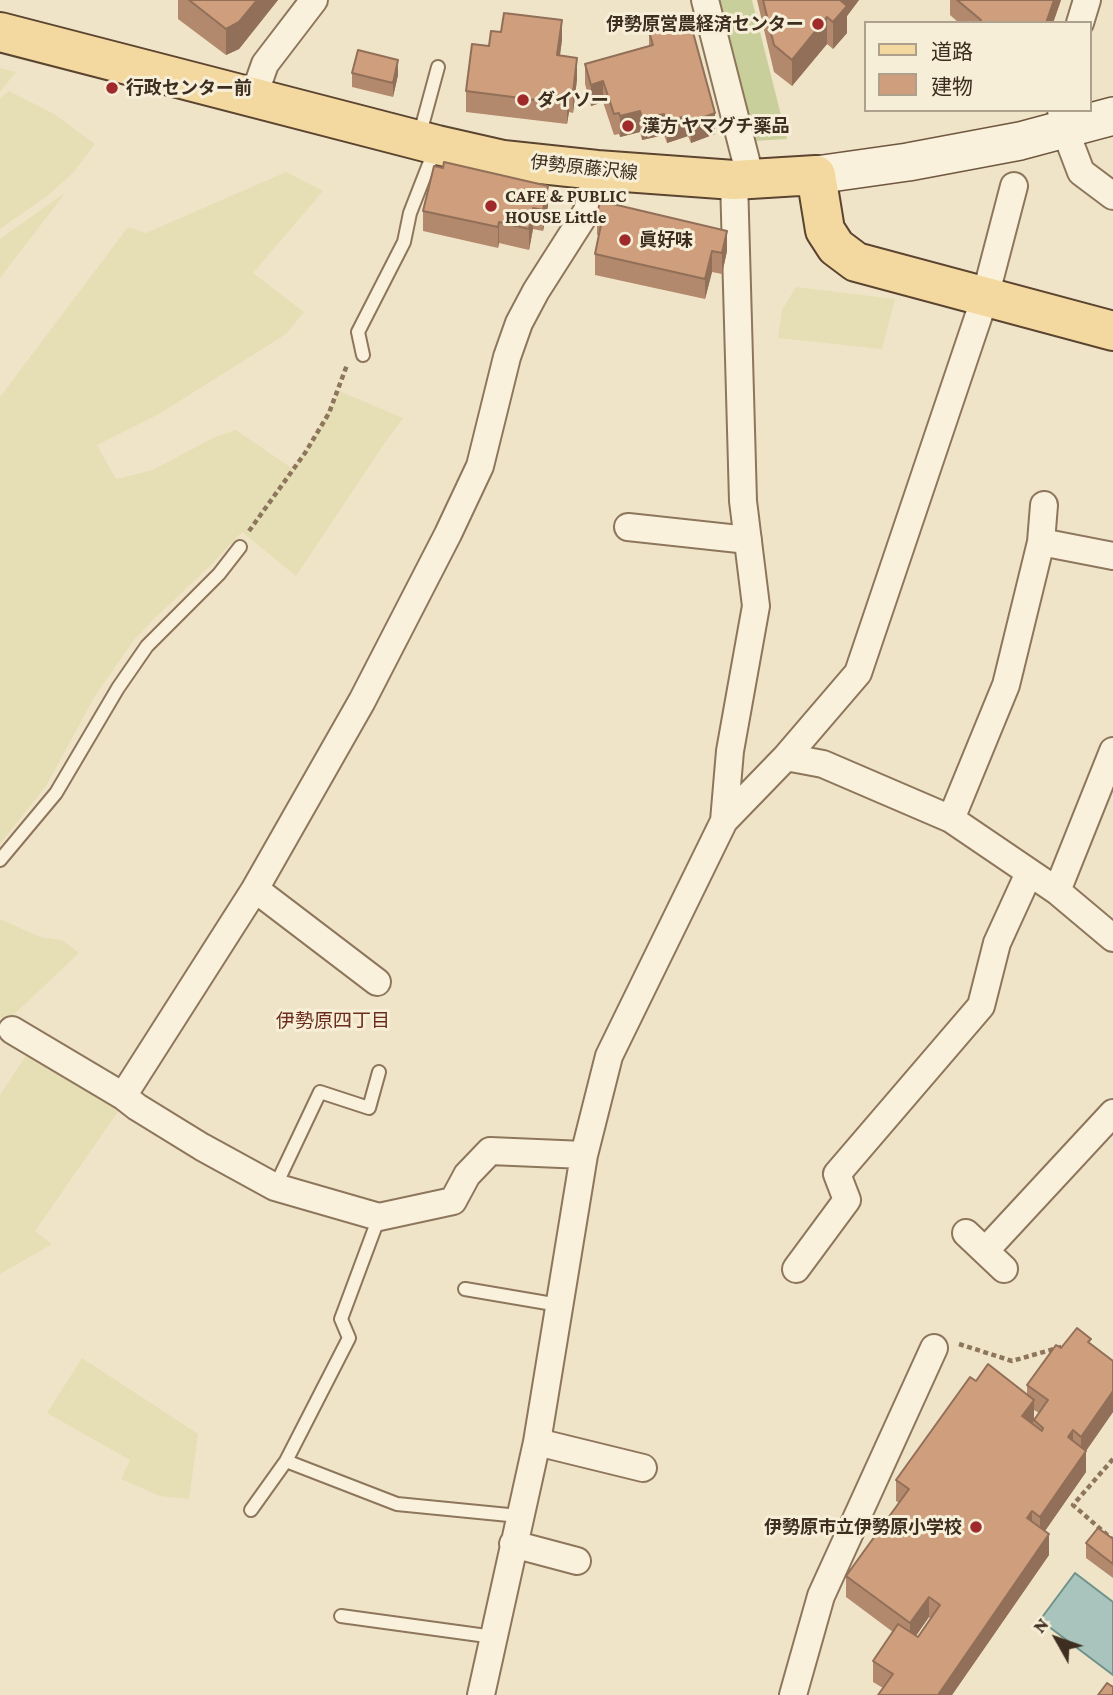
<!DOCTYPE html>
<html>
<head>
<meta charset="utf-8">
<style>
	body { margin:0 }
	#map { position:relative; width:1113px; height:1695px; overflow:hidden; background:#f0e4c8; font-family:"Crimson Pro","Noto Sans JP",serif }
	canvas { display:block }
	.legend { position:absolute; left:864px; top:21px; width:228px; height:91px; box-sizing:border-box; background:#f7eed8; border:2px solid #ada18e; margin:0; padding:9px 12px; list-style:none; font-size:21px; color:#3d2e20 }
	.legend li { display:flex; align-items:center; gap:14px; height:35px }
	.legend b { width:35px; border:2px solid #ada18e }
	.north { position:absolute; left:1022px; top:1604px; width:70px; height:70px; -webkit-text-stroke:5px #f7eed8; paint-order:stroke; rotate:310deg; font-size:19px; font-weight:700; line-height:28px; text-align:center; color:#3d2e20 }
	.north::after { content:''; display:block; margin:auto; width:24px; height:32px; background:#3d2e20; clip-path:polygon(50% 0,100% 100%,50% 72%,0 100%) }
</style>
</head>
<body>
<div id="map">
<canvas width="1113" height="1695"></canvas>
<ul class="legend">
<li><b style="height:9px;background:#f3d9a0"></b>道路</li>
<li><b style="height:19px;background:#cf9f7d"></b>建物</li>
</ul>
<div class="north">N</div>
</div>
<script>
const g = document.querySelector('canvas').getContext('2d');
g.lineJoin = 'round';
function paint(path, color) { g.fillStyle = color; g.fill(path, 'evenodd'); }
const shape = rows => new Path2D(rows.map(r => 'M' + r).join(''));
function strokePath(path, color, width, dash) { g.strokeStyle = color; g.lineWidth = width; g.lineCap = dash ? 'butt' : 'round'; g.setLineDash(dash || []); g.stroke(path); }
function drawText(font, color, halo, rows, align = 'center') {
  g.font = font + ' "Crimson Pro","Noto Sans JP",serif'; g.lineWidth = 6; g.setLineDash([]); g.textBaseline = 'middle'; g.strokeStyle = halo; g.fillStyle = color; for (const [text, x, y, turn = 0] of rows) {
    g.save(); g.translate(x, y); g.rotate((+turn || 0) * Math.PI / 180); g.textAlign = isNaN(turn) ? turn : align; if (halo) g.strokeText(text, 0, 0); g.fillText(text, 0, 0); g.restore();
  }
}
paint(shape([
	[0,68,16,72,0,92],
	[9,91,54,114,95,144,73,173,47,196,0,229,0,98],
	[286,172,323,191,253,273,304,312,286,334,159,414,97,445,116,479,153,470,215,437,236,430,293,469,316,434,339,391,403,418,384,444,296,576,242,532,211,565,155,618,134,640,95,696,46,786,0,844,0,397,128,227,146,233],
	[66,192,0,278,0,239],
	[796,287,895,299,882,349,778,338,782,310],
	[0,919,40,937,62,940,79,953,8,1020,0,1017],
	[31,1048,122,1106,35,1231,52,1244,0,1274,0,1095],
	[82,1358,198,1434,189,1499,160,1496,121,1479,130,1460,47,1413]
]), '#e6deb5');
paint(shape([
	[716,0,752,0,787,139,754,141]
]), '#c9cf9b');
const water = shape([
	[1075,1573,1113,1602,1113,1675,1040,1620,1075,1573]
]);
paint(water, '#a9c4bc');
strokePath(water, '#6f938a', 2);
const lane = shape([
	[419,137,438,67],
	[363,355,358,332,404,242,410,213,435,149],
	[0,860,56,793,118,688,147,646,219,574,240,547],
	[275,1187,320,1092,369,1108,379,1072],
	[465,1289,559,1305],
	[286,1461,397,1504,519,1516],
	[251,1510,286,1461,349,1338,341,1319,379,1217],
	[341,1616,494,1637]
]);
const street = shape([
	[705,0,751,180],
	[1080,23,1087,0],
	[253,98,265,64,314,0],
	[1061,110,1065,130,1081,172,1113,196],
	[628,527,748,540],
	[1041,542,1113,556],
	[786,757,823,764,951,819,1057,891,1113,938],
	[951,819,1006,685,1041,542,1044,505],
	[724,821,730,751,756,606,743,501,734,180],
	[255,889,377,982],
	[1057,891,1113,751],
	[12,1030,123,1096,137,1107,202,1147,275,1187,379,1217,453,1201,467,1175,490,1151,584,1155],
	[123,1096,255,889,362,701,448,534,480,466,507,357,519,323,536,291,587,211,597,170],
	[966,1233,1004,1269],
	[985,1251,1113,1113],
	[796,1269,847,1200,837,1174,981,1006,997,943,1029,873],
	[537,1442,643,1468],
	[513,1544,577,1561],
	[481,1695,537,1442,584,1155,609,1056,724,821,786,757,858,673,985,297,1014,186],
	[793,1695,821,1596,934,1348]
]);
const secondary = shape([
	[816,175,908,162,1020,141,1113,116]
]);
const primary = shape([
	[0,32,437,145,503,160,597,170,734,180,816,175,825,230,836,247,856,262,1113,331]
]);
strokePath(lane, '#8d765c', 16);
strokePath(street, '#8d765c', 30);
strokePath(secondary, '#6f573f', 40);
strokePath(primary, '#5b4430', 42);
strokePath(shape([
	[249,531,305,453,329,413,347,365],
	[959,1344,1012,1361,1068,1345],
	[1113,1459,1073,1505,1113,1540]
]), '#8d765c', 4.5, [5, 3.5]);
strokePath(lane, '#faf1dc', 12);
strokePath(street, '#faf1dc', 26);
strokePath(secondary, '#faf1dc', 37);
strokePath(primary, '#f3d9a0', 38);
paint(shape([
	[178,0,278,0,239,49,226,55,178,19],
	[757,0,859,0,847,16,847,33,833,49,827,44,792,86,774,72],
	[950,0,1061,0,1053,23,959,23,950,15],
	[649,32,715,134,691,143,688,136,667,143,664,135,642,140,640,132,620,137,619,134,614,135,603,102,591,106,585,84,585,64,649,46],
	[562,40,560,55,577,79,573,113,569,112,567,124,466,112,466,91,489,46],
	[352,73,398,75,393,97,352,87],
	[600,201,727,251,722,274,712,272,705,299,595,275,595,254,599,235,597,235,597,215],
	[548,206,543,231,533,229,529,250,499,243,498,248,423,231,423,211],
	[1091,1344,1113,1361,1113,1412,1086,1451,1086,1472,1045,1531,1049,1555,952,1695,878,1695,883,1688,873,1682,873,1661,893,1632,846,1597,846,1576,899,1503,896,1501,896,1480,976,1381,1027,1395,1027,1385,1061,1348],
	[1034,1410,1039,1413,1034,1419],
	[929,1617,930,1618,918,1637,916,1636],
	[1113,1539,1113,1578,1086,1558,1086,1543]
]), '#b2896c');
paint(shape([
	[257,0,278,0,239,49,226,55,226,29],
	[839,0,859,0,847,16,847,33,833,49,833,22],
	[1054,0,1061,0,1053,23,1046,23],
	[827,17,827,44,792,86,792,60],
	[562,20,562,40,557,76,557,55],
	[577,58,577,79,573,113,573,92],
	[398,60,398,75,393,97,393,83],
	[603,81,603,102,591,106,591,85],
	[569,92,569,112,567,124,567,104],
	[640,111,640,132,620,137,620,116],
	[715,113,715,134,691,143,691,122],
	[664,114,664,135,642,140,642,119],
	[688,115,688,136,667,143,667,122],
	[548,186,548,206,543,231,543,210],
	[533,208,533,229,529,250,529,229],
	[499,222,499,243,498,248,498,227],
	[727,231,727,251,722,274,722,253],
	[712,251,712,272,705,299,705,279],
	[1113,1391,1113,1412,1081,1458,1081,1437],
	[1034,1400,1034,1421,1022,1437,1022,1416],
	[1073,1430,1073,1450,1068,1437],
	[1086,1451,1086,1472,1040,1538,1040,1517],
	[1032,1511,1032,1532,1027,1518],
	[1049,1534,1049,1555,952,1695,938,1695],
	[929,1597,929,1617,910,1644,910,1623]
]), '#916f58');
const building = shape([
	[189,0,257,0,239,22,226,29,189,0],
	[763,0,840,0,847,6,833,22,827,17,792,60,774,45,763,0],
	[957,0,1054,0,1046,23,979,23,981,20,957,0],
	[504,13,562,20,557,55,577,58,573,92,569,92,567,104,466,91,472,44,489,46,491,31,501,32,504,13],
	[679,23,681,28,691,25,715,113,691,122,688,115,667,122,664,114,642,119,640,111,620,116,619,113,614,114,603,81,591,85,585,64,653,45,649,32,679,23],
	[358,50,398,60,393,83,352,73,358,50],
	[444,162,548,186,543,210,533,208,529,229,499,222,498,227,423,211,434,166,443,168,444,162],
	[600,201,727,231,722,253,712,251,705,279,595,254,603,215,597,215,600,201],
	[1077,1328,1091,1339,1088,1342,1113,1361,1113,1391,1081,1437,1073,1430,1068,1437,1086,1451,1040,1517,1032,1511,1027,1518,1049,1534,938,1695,878,1695,893,1674,873,1661,898,1624,918,1637,940,1605,929,1597,910,1623,846,1576,909,1489,896,1480,970,1377,976,1381,988,1364,1034,1400,1022,1416,1042,1431,1043,1428,1034,1420,1048,1400,1027,1385,1056,1345,1061,1348,1077,1328],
	[1098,1528,1113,1539,1113,1564,1086,1543,1098,1528],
	[1107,1683,1113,1687,1113,1695,1098,1695,1107,1683]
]);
paint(building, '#cf9f7d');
strokePath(building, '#916f58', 2);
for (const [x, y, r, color] of [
	[818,24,7,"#9e2a2b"],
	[112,88,7,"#9e2a2b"],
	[523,100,7,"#9e2a2b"],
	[628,126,7,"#9e2a2b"],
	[491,206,7,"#9e2a2b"],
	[625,240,7,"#9e2a2b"],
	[976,1527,7,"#9e2a2b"]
]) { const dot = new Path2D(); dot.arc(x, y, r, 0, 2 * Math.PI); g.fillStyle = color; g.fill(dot); strokePath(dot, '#f7eed8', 2.5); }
drawText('bold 18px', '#3d2e20', '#f7eed8', [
	["伊勢原営農経済センター",804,24,"right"],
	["行政センター前",126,88],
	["ダイソー",537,100],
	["漢方 ヤマグチ薬品",642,126],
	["CAFE & PUBLIC",505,196],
	["HOUSE Little",505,217],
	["眞好味",639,240],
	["伊勢原市立伊勢原小学校",962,1527,"right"]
], 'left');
drawText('18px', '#3d2e20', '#f7eed8', [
	["伊勢原藤沢線",584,168,6]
]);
drawText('19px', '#6b2e1e', '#f7eed8', [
	["伊勢原四丁目",333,1021]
]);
</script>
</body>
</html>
